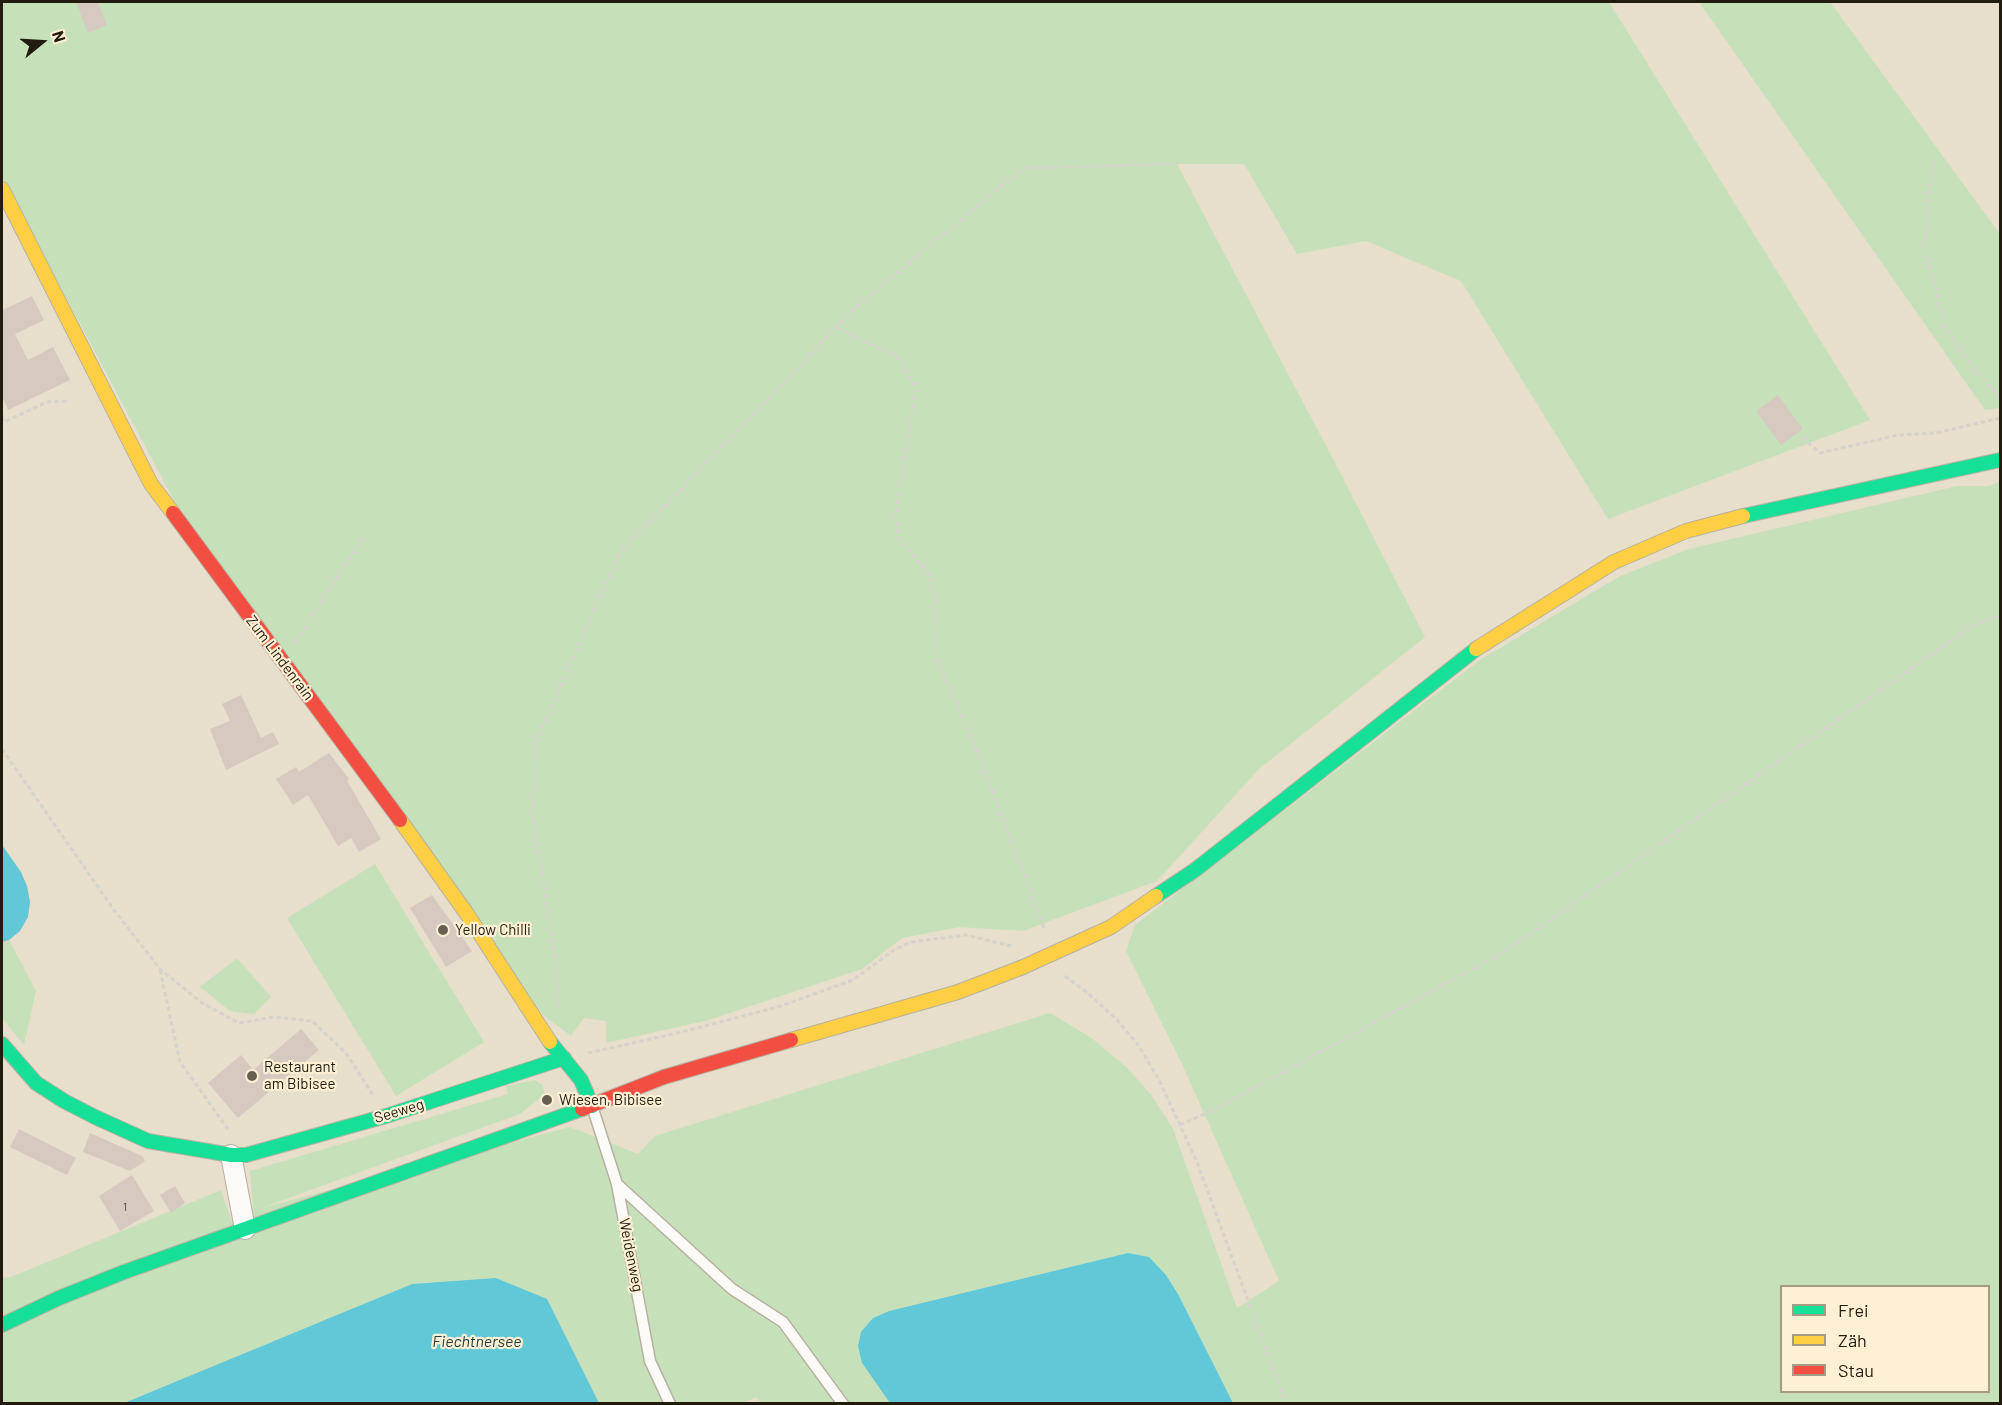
<!DOCTYPE html>
<html>
<head>
<meta charset="utf-8">
<style>
	body { margin:0 }
	#map { position:relative; width:2002px; height:1405px; overflow:hidden; background:#e7decb; font-family:Barlow,sans-serif }
	canvas { display:block }
	.frame { position:absolute; inset:0; border:3px solid #221c0f; pointer-events:none }
	.legend { position:absolute; left:1780px; top:1285px; width:210px; height:108px; box-sizing:border-box; background:#fdf0d4; border:2px solid #a59b85; margin:0; padding:8px 10px; list-style:none; font-size:18px; color:#221c0f }
	.legend li { display:flex; align-items:center; gap:12px; height:30px }
	.legend b { width:30px; border:2px solid #a59b85 }
	.north { position:absolute; left:12px; top:12px; width:60px; height:60px; -webkit-text-stroke:4px #fdf0d4; paint-order:stroke; rotate:72deg; font-size:16px; font-weight:700; line-height:24px; text-align:center; color:#221c0f }
	.north::after { content:''; display:block; margin:auto; width:21px; height:27px; background:#221c0f; clip-path:polygon(50% 0,100% 100%,50% 72%,0 100%) }
</style>
</head>
<body>
<div id="map">
<canvas width="2002" height="1405"></canvas>
<div class="frame"></div>
<ul class="legend">
<li><b style="height:8px;background:#16e098"></b>Frei</li>
<li><b style="height:8px;background:#ffcf43"></b>Zäh</li>
<li><b style="height:8px;background:#f24e42"></b>Stau</li>
</ul>
<div class="north">N</div>
</div>
<script>
const g = document.querySelector('canvas').getContext('2d');
g.lineJoin = 'round';
function paint(path, color) { g.fillStyle = color; g.fill(path, 'evenodd'); }
const shape = rows => new Path2D(rows.map(r => 'M' + r).join(''));
function strokePath(path, color, width, dash) { g.strokeStyle = color; g.lineWidth = width; g.lineCap = dash ? 'butt' : 'round'; g.setLineDash(dash || []); g.stroke(path); }
function drawText(font, color, halo, rows, align = 'center') {
  g.font = font + ' Barlow,sans-serif'; g.lineWidth = 4.5; g.setLineDash([]); g.textBaseline = 'middle'; g.strokeStyle = halo; g.fillStyle = color; for (const [text, x, y, turn = 0] of rows) {
    g.save(); g.translate(x, y); g.rotate((+turn || 0) * Math.PI / 180); g.textAlign = isNaN(turn) ? turn : align; if (halo) g.strokeText(text, 0, 0); g.fillText(text, 0, 0); g.restore();
  }
}
paint(shape([
	[2,2,1609,2,1870,420,1608,519,1461,281,1366,241,1297,254,1244,164,1177,164,1333,459,1425,637,1259,769,1157,881,1023,931,959,927,902,938,862,969,709,1020,606,1043,606,1021,584,1018,571,1036,543,1015,186,523,2,177],
	[1699,2,1830,2,2000,234,2000,408,1985,410],
	[2000,482,2000,1403,1233,1403,1178,1294,1166,1275,1128,1253,889,1311,873,1318,862,1363,890,1403,761,1403,756,1397,742,1404,599,1403,547,1299,412,1284,124,1403,2,1404,2,1278,11,1277,221,1190,231,1220,253,1206,250,1171,508,1094,506,1086,535,1080,542,1085,545,1094,520,1114,261,1208,570,1127,638,1154,655,1136,1050,1013,1093,1039,1127,1068,1152,1096,1173,1129,1237,1308,1279,1281,1182,1064,1126,951,1135,925,1480,660,1620,576,1689,549,1957,486,1988,486],
	[1782,1286,1988,1286,1988,1392,1782,1392],
	[375,864,484,1042,396,1096,287,918],
	[9,940,36,991,24,1045,2,1018,2,942],
	[237,958,271,997,254,1014,230,1011,200,987]
]), '#c6e1ba');
paint(shape([
	[2,845,21,872,27,886,30,902,28,917,20,931,9,940,2,942],
	[1128,1253,1149,1257,1166,1275,1178,1294,1233,1403,890,1403,862,1363,858,1346,861,1332,873,1318,889,1311],
	[496,1278,547,1299,599,1403,124,1403,412,1284]
]), '#61c8d7');
paint(shape([
	[76,2,98,2,107,25,88,33],
	[32,296,44,320,15,334,28,360,53,347,70,380,8,410,2,396,2,306,3,310],
	[1778,395,1803,429,1781,445,1756,411],
	[241,695,261,738,273,732,279,744,226,770,210,729,230,721,222,704],
	[329,753,349,779,347,781,381,839,359,852,351,838,338,846,308,795,293,805,276,779,296,767,299,772],
	[432,895,472,951,446,967,410,908],
	[301,1029,319,1050,238,1118,208,1083,241,1055,253,1070],
	[19,1129,76,1158,67,1175,10,1147],
	[90,1133,142,1156,145,1161,130,1171,83,1152],
	[132,1175,154,1211,120,1231,99,1196],
	[175,1186,185,1203,171,1213,160,1195]
]), '#d6c9c0');
const lane = shape([
	[593,1109,617,1184,650,1361,670,1404],
	[617,1184,732,1289,783,1322,843,1404]
]);
const street = shape([
	[231,1155,245,1229]
]);
const fast = shape([
	[1743,516,2000,460],
	[1156,896,1195,870,1476,649],
	[550,1042,581,1080,592,1106],
	[2,1044,36,1083,64,1101,95,1117,148,1141,231,1155,246,1155,386,1116,564,1058],
	[2,1325,59,1298,124,1272,582,1109]
]);
const slow = shape([
	[2,189,151,484,173,513],
	[1476,649,1614,562,1686,531,1743,516],
	[400,820,467,914,550,1042],
	[791,1040,958,992,1023,967,1111,927,1156,896]
]);
const jam = shape([
	[173,513,400,820],
	[582,1109,664,1077,791,1040]
]);
strokePath(lane, '#b8b1a2', 13);
strokePath(street, '#b8b1a2', 22);
strokePath(fast, '#b8b1a2', 16);
strokePath(slow, '#b8b1a2', 16);
strokePath(jam, '#b8b1a2', 16);
strokePath(shape([
	[1933,161,1924,241,1944,325,1969,363,2000,398],
	[836,328,897,356,916,388,895,517,900,541,930,575,936,598,934,652,979,756,1045,931],
	[2,417,4,422,47,402,69,401],
	[1802,438,1820,453,1898,435,1936,433,2000,418],
	[295,642,366,534],
	[2,749,114,910,160,969,202,1003,239,1023,274,1017,312,1021,346,1053,373,1095],
	[160,970,180,1062,230,1132],
	[1065,976,1089,994,1117,1020,1139,1046,1159,1080,1197,1162,1286,1404],
	[558,1010,554,945,532,818,536,741,619,554,857,306,1023,168,1176,164],
	[588,1053,682,1032,781,1006,853,980,894,950,911,942,966,935,1011,946],
	[1180,1125,1215,1109,1504,952,1971,627,2000,615]
]), '#d6d3cd', 3, [4.5, 3]);
strokePath(lane, '#fbfaf7', 10);
strokePath(street, '#fbfaf7', 20);
strokePath(fast, '#16e098', 14);
strokePath(slow, '#ffcf43', 14);
strokePath(jam, '#f24e42', 14);
for (const [x, y, r, color] of [
	[443,930,6,"#676051"],
	[252,1076,6,"#676051"],
	[547,1100,6,"#676051"]
]) { const dot = new Path2D(); dot.arc(x, y, r, 0, 2 * Math.PI); g.fillStyle = color; g.fill(dot); strokePath(dot, '#fdf0d4', 2); }
drawText('12px', '#51493d', null, [
	["1",125,1207]
]);
drawText('15px', '#221c0f', '#fdf0d4', [
	["Zum Lindenrain",280,658,53],
	["Seeweg",399,1111,-17],
	["Weidenweg",631,1255,79]
]);
drawText('15px', '#221c0f', '#fdf0d4', [
	["Yellow Chilli",455,930],
	["Restaurant",264,1067],
	["am Bibisee",264,1084],
	["Wiesen, Bibisee",559,1100]
], 'left');
drawText('italic 16px', '#223a3f', '#fdf0d4', [
	["Fiechtnersee",477,1342]
]);
</script>
</body>
</html>
